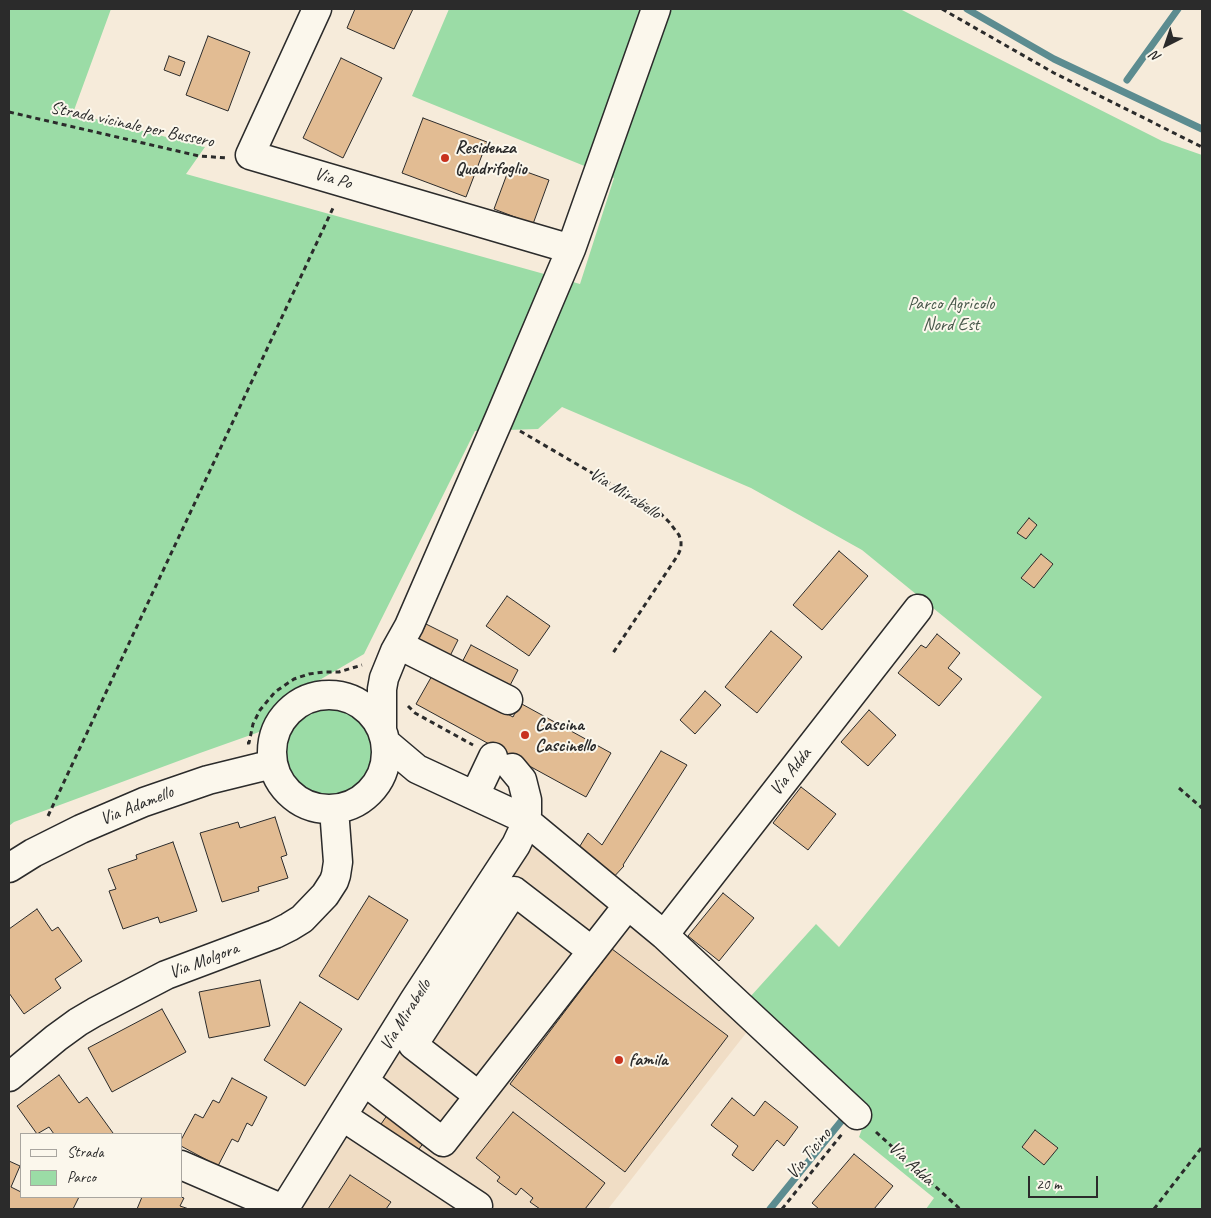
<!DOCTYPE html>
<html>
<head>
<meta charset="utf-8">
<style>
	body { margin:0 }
	#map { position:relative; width:1211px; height:1218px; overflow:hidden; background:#f6ebda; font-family:Caveat,sans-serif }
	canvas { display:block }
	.frame { position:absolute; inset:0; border:10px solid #2b2b2b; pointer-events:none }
	.legend { position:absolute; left:20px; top:1133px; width:162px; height:65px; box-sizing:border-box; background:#fbf7ec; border:1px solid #a8a59f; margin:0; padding:6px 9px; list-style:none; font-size:15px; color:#2b2b2b }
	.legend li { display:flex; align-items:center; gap:10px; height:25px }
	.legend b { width:25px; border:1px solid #a8a59f }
	.north { position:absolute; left:1141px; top:20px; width:50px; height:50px; -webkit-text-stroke:4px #fbf7ec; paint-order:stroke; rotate:221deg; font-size:14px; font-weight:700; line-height:20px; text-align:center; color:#2b2b2b }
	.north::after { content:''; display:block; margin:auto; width:18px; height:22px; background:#2b2b2b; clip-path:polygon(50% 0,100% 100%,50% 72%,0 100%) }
	.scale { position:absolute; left:1028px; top:1176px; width:70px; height:22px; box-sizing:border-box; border:2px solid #2b2b2b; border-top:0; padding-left:6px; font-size:15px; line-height:18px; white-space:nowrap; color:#2b2b2b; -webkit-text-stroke:4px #fbf7ec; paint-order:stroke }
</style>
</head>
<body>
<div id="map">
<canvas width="1211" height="1218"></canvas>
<div class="frame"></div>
<ul class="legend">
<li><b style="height:6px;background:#fbf7ec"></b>Strada</li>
<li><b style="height:14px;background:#9bdca6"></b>Parco</li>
</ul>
<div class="north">N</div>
<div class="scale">20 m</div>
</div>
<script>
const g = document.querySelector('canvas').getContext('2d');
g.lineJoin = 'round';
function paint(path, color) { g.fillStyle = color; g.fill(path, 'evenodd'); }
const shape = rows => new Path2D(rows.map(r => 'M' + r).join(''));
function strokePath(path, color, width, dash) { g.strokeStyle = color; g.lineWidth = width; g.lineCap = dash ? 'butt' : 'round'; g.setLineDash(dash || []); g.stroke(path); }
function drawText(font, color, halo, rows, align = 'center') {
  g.font = font + ' Caveat,sans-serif'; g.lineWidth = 4; g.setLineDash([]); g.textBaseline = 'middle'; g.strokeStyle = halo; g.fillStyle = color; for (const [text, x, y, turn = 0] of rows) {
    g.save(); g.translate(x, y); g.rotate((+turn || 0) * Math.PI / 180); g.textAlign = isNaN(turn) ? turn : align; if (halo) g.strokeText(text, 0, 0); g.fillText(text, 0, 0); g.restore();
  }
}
paint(shape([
	[529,846,546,849,750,1028,608,1209,294,1209]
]), '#f0ddc5');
paint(shape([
	[9,9,111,9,73,113,205,147,186,174,580,284,614,178,412,96,449,9,900,9,1162,141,1202,155,1202,1209,926,1209,934,1198,859,1137,868,1113,741,1007,816,924,839,947,1042,697,862,550,751,488,562,407,538,429,475,431,364,654,287,699,262,731,200,753,14,822,9,826],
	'283 752a45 45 0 1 1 90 0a45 45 0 1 1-90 0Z'
]), '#9bdca6');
strokePath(shape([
	[967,9,1054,59,1202,129],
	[1127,80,1178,9],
	[770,1209,843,1119]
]), '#5c8c90', 7);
const building = shape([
	[355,9,413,9,394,49,347,28,355,9],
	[208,36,250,52,228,111,186,95,208,36],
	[169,56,185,62,180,76,164,70,169,56],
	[341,58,382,78,343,158,303,138,341,58],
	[423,118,487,142,466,197,402,173,423,118],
	[510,166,549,180,533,224,494,209,510,166],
	[1029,518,1037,525,1026,539,1017,533,1029,518],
	[839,551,868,576,822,630,793,605,839,551],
	[1041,554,1053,564,1034,588,1021,578,1041,554],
	[507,596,550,626,529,656,486,626,507,596],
	[426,624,458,640,447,662,415,646,426,624],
	[771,631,802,657,757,713,725,687,771,631],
	[937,634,960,653,948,668,962,679,939,706,898,673,921,645,926,648,937,634],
	[471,645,518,670,505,695,458,670,471,645],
	[433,674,513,717,520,703,611,753,586,797,416,704,433,674],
	[705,691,721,705,695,734,680,720,705,691],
	[869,710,896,735,868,766,841,742,869,710],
	[661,751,687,765,623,865,624,866,609,882,575,854,588,833,602,845,661,751],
	[801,787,836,814,808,850,773,823,801,787],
	[275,817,287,855,281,857,288,878,258,887,259,891,222,902,200,833,238,822,240,828,275,817],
	[173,842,197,911,160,923,158,917,123,929,109,891,116,889,108,869,137,859,136,855,173,842],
	[723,893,754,918,719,961,688,936,723,893],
	[369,896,408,920,358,1000,319,976,369,896],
	[37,909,52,931,58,927,82,961,55,979,61,988,24,1014,9,993,9,929,37,909],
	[612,949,728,1036,625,1172,510,1084,612,949],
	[260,980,270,1026,209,1038,199,992,260,980],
	[300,1002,342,1029,305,1086,264,1060,300,1002],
	[162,1009,186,1052,112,1092,88,1048,162,1009],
	[59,1075,79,1103,87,1097,113,1133,112,1134,54,1134,49,1127,37,1134,17,1106,59,1075],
	[232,1078,267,1097,252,1126,247,1123,238,1142,232,1139,218,1166,181,1146,181,1140,195,1114,203,1118,213,1100,219,1103,232,1078],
	[732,1098,754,1116,765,1101,798,1127,784,1146,777,1140,753,1171,732,1155,738,1146,711,1125,732,1098],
	[513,1112,605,1183,585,1209,540,1209,530,1202,533,1198,521,1188,516,1195,497,1181,500,1177,476,1158,513,1112],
	[388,1114,426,1139,417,1152,379,1127,388,1114],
	[1035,1130,1058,1148,1044,1165,1022,1147,1035,1130],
	[854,1154,893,1186,874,1209,819,1209,812,1203,854,1154],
	[9,1161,20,1166,11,1187,21,1192,21,1197,79,1197,73,1209,9,1209,9,1161],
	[350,1175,391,1202,386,1209,328,1209,350,1175],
	[142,1197,181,1197,184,1198,180,1206,189,1209,137,1209,142,1197]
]);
paint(building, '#e2bc93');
strokePath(building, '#2b2b2b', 1);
const minor = shape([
	[317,9,250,155,571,249],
	[399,645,508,700],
	'272 752a57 57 0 1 1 114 0a57 57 0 1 1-114 0Z',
	[382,731,382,689,384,678,395,651,409,626,499,419,571,249,656,9],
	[385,742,417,769,514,814,525,820,664,935,857,1115],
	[475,795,493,757],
	[9,868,33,853,81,829,144,802,208,780,273,764],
	[664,935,918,609],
	[9,1077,56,1038,78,1022,95,1012,166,975,275,934,289,927,302,919,325,895,334,881,336,875,338,862,334,809],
	[364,1081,443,1142,628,905],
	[479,1096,413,1045,514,891,592,951],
	[342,1116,478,1206],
	[181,1165,283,1209],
	[284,1209,415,999,516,845,524,828,527,813,527,800,522,780,512,768]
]);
strokePath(minor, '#2b2b2b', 31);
strokePath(shape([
	[942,9,1054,73,1202,147],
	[9,112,199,156,227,158],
	[520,431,659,512,669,522,679,535,681,541,681,548,678,555,613,653],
	[408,706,415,713,473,745],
	[247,743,249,743,253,724,260,710,275,692,288,683,294,679,309,674,324,672,339,672,362,665],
	[1179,788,1202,808],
	[48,816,334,206],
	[876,1132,960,1209],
	[782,1209,842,1134],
	[1154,1209,1202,1147]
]), '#2b2b2b', 3, [5, 4]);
strokePath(minor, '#fbf7ec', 28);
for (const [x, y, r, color] of [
	[445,158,5,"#c8321e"],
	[525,735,5,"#c8321e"],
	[619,1060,5,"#c8321e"]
]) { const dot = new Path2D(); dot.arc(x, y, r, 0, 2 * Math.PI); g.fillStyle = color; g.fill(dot); strokePath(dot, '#fbf7ec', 2); }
drawText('18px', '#2b2b2b', '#fbf7ec', [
	["Strada vicinale per Bussero",132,125,12],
	["Via Po",333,179,16],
	["Via Mirabello",625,494,32],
	["Via Adda",791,772,-52],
	["Via Adamello",137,806,-22],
	["Via Molgora",204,961,-21],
	["Via Mirabello",406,1015,-58],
	["Via Ticino",809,1154,-51],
	["Via Adda",911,1164,43]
]);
drawText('bold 18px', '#2b2b2b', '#fbf7ec', [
	["Residenza",455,148],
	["Quadrifoglio",455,169],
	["Cascina",535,725],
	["Cascinello",535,746],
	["famila",629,1060]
], 'left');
drawText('18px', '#47574a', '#fbf7ec', [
	["Parco Agricolo",951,304],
	["Nord Est",951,325]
]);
</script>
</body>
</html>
